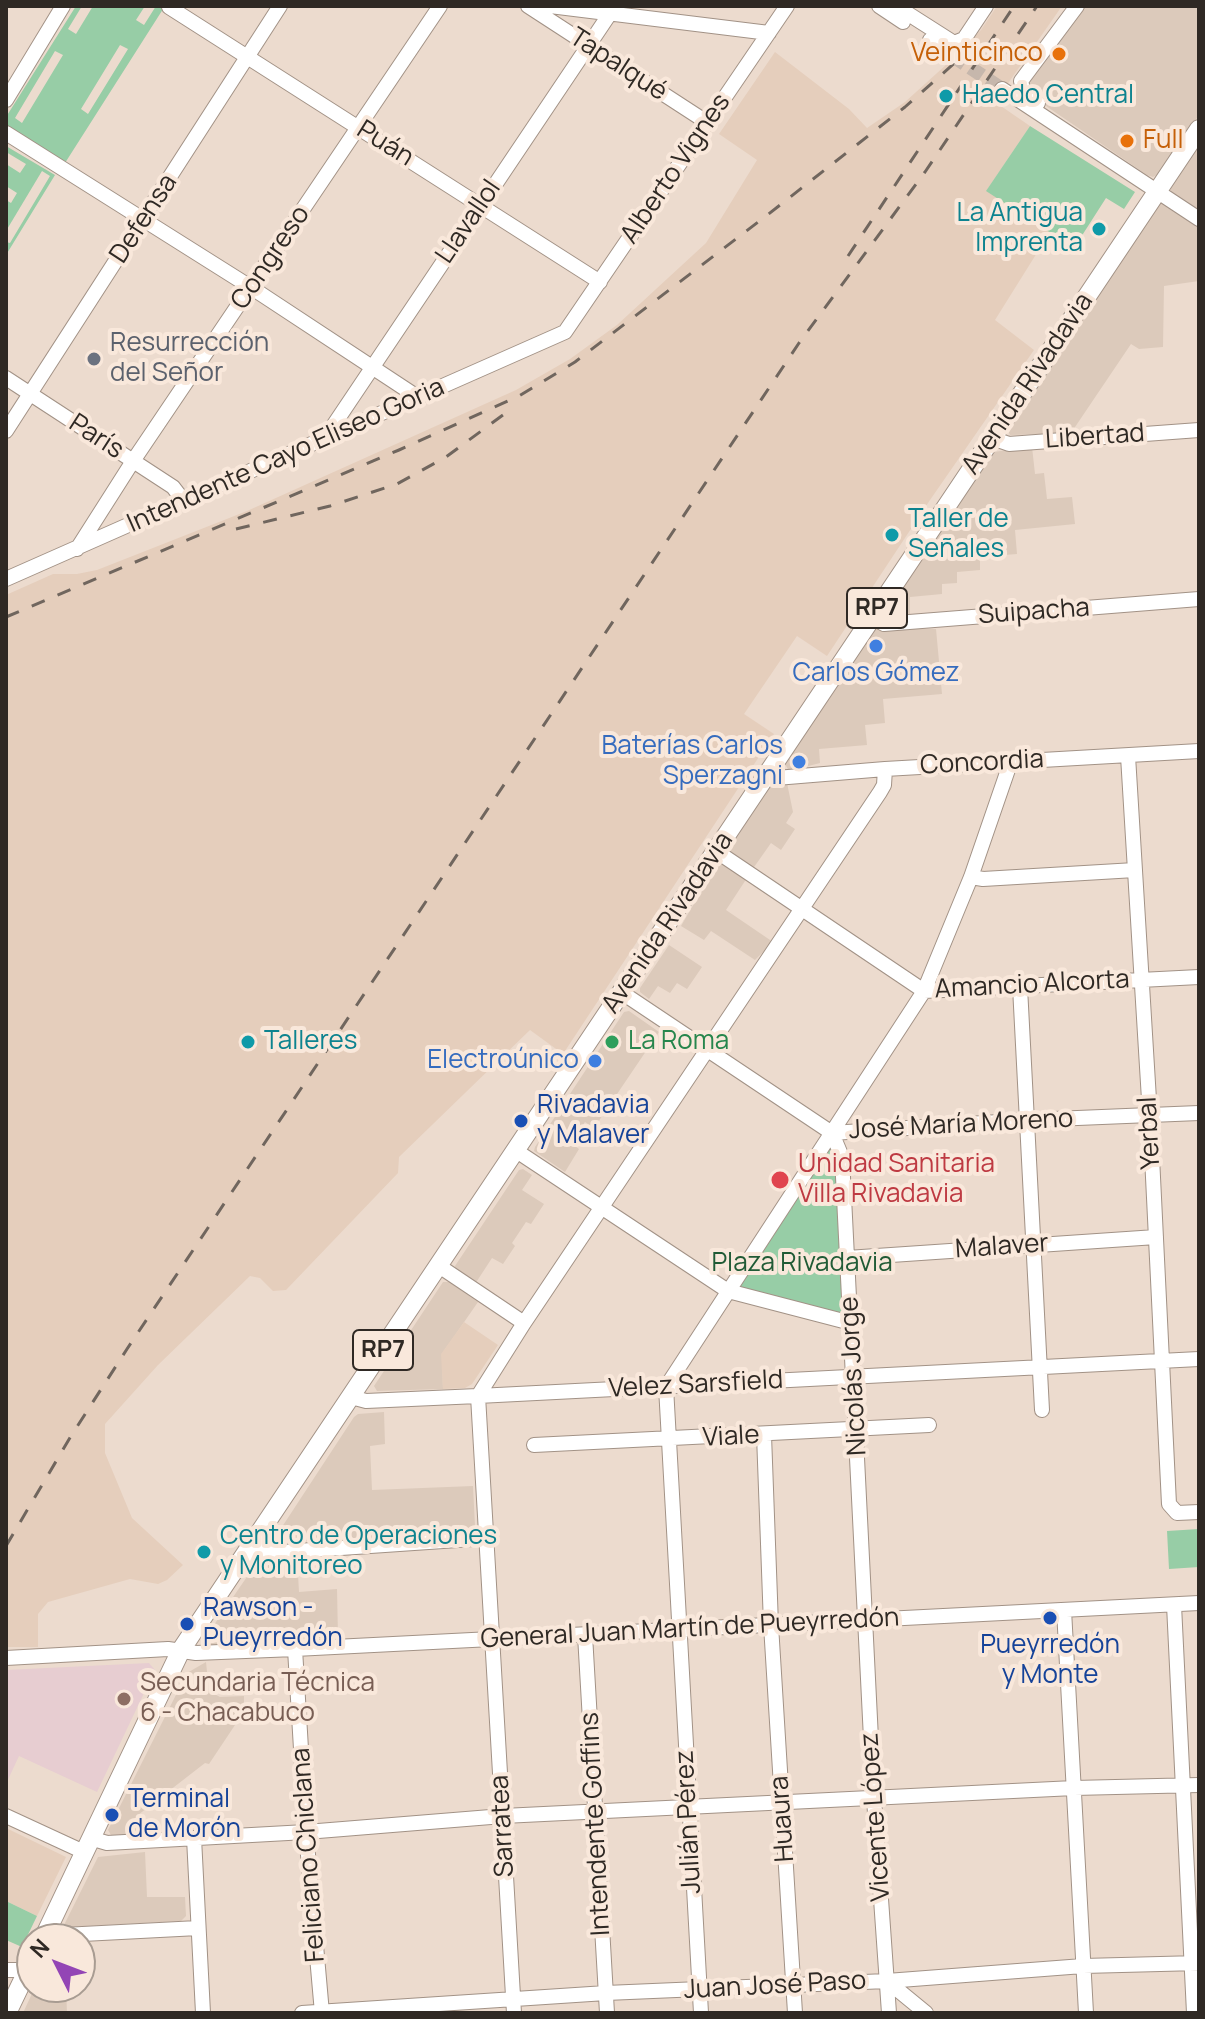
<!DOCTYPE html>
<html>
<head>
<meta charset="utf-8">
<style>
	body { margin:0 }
	#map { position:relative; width:1205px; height:2019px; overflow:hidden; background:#ecdbce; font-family:Manrope,sans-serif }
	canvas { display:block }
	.frame { position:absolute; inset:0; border:8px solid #2f2924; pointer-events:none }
	.north { position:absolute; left:16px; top:1923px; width:80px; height:80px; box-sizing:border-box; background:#f9e8db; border:2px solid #a89c92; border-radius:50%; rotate:312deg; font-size:22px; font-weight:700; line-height:32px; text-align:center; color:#2f2924 }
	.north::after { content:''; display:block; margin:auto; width:28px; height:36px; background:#9345b5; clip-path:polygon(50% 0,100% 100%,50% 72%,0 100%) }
</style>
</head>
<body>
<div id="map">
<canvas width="1205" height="2019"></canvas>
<div class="frame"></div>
<div class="north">N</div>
</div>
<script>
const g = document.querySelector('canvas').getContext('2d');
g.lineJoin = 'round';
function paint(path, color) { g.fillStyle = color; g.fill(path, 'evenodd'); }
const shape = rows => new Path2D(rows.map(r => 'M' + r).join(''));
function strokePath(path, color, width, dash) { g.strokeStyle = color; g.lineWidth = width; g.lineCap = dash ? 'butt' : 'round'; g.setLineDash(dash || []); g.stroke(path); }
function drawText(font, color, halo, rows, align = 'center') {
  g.font = font + ' Manrope,sans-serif'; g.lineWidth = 8; g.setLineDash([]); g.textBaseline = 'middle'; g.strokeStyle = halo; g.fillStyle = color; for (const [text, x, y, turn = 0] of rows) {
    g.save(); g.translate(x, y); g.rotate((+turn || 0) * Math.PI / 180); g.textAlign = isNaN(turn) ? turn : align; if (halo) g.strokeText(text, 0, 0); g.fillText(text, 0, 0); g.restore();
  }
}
paint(shape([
	[1083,6,1199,6,1199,115,1159,174,1153,177,1147,175,1027,93,1027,79],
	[1199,145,1199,214,1171,194,1171,188],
	[1163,202,1199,224,1199,281,1164,286,1163,347,1139,349,1131,344,1071,433,1010,435,1008,431,1159,203],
	[1032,447,1035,474,1044,473,1047,499,1072,497,1075,524,1015,530,1017,554,980,557,980,570,957,572,957,583,942,584,942,594,910,597,910,616,890,617,887,611,993,452],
	[874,628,936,629,942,694,883,699,885,723,865,725,867,745,819,749,820,763,789,771,785,764],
	[787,783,793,812,786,823,795,829,781,850,771,843,752,870,726,851,768,786],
	[722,863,747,878,726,910,773,942,755,960,711,931,704,940,681,926,717,864],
	[669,945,702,967,687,989,677,983,670,993,658,986,649,999,640,992,640,988],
	[629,1011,659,1032,594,1128,585,1122,571,1143,579,1149,565,1172,534,1151,535,1147,624,1012],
	[523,1169,532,1175,522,1190,544,1204,531,1224,526,1222,512,1243,515,1246,503,1264,492,1258,475,1284,456,1271,455,1266,519,1170],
	[443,1282,449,1282,478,1302,442,1354,443,1389,377,1391,374,1386],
	[384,1412,385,1444,370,1446,372,1490,473,1486,475,1526,471,1532,277,1543,278,1533,354,1417,358,1414],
	[297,1557,299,1592,337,1589,338,1637,205,1645,203,1641,255,1565,263,1559],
	[206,1662,209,1691,220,1697,244,1696,244,1721,237,1722,209,1764,205,1763,138,1815,138,1834,111,1835,108,1830,187,1673],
	[145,1852,147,1897,185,1897,186,1916,181,1921,68,1927,64,1925,98,1857],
	[35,1987,66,1987,67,2013,23,2013]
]), '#dccabb');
paint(shape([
	[997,6,1062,6,995,102,1030,126,987,190,1050,232,995,320,1034,350,930,500,827,656,797,636,744,714,774,734,563,1054,530,1030,399,1157,398,1173,286,1290,273,1291,260,1278,250,1276,158,1365,105,1424,105,1453,132,1518,183,1565,167,1580,158,1584,130,1579,48,1602,38,1614,38,1647,6,1647,6,595,53,574,77,574,97,570,247,511,516,390,570,359,617,325,706,243,757,160,719,134,775,52,849,109,867,128,905,102,947,64,981,30],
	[464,1322,498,1345,472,1384,465,1388,443,1389,441,1354],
	[6,1828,66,1857,37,1916,6,1901]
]), '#e5cebc');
paint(shape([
	[149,1663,155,1670,97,1792,19,1756,6,1784,6,1670]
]), '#e7cdd1');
paint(shape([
	[76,6,82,6,68,29,76,34,93,6,145,6,136,20,144,25,156,6,165,6,65,163,6,127,6,117],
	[120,45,128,49,88,114,81,109],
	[55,51,63,55,22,123,15,118],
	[1030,126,1135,192,1124,209,1106,198,1074,248,986,191],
	[6,146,55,175,6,255,6,242,10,243,50,176,42,171,6,231,6,200,11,203,17,193,6,186,6,164,20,173,26,164,6,152],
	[832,1133,847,1258,851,1323,728,1291],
	[1199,1529,1199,1567,1169,1569,1167,1531],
	[6,1901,37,1916,22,1947,6,1940]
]), '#97cda6');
strokePath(shape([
	[953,56,1002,89]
]), '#c6b7ac', 14, [14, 7]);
const minor = shape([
	[528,6,708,123],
	[550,6,769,33],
	[879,6,903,22],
	[896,6,954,43,964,39,986,6],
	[169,7,600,282],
	[930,40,953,56],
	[1002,89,1199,219],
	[6,100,63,6],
	[1038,103,1024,93,1021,81,1077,6],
	[6,133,252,288,419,398],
	[6,378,173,487,183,500],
	[6,431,280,6],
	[325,438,615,6],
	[992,438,1009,444,1199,430],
	[77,549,133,461,440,6],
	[6,579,565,332,787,6],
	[871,617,884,624,1199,599],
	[1128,756,1150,1116,1169,1504,1177,1513,1199,1512],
	[764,779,885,769,1199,751],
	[716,851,924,991,1199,977],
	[971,877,983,879,1135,870],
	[1020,987,1042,1410],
	[621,992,832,1133,1029,1120,1199,1113],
	[832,1133,842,1157,874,1799,889,2013],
	[515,1150,728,1291,851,1323],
	[847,1258,1156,1237],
	[439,1266,524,1323],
	[351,1397,366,1401,478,1396,1199,1359],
	[764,1435,771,1625,795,2013],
	[534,1445,929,1425],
	[248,1549,268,1553,487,1538],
	[1174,1605,1194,2013],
	[1064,1610,1086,2013],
	[585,1635,607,2013],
	[295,1649,306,1832,322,2013],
	[6,1658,168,1649,196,1653,295,1649,1199,1603],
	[6,1816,84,1852],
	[90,1838,107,1843,306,1832,503,1816,1074,1788,1199,1785],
	[194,1838,203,2013],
	[44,1936,198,1928],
	[6,1970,28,1970],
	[887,1981,926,2013],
	[302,2013,606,1993,887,1981,1083,1966,1199,1963],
	[514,2013,478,1396,524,1323,880,792,884,785,885,769],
	[701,2013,666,1387,924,991,971,877,1011,761]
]);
const major = shape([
	[43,1939,181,1650,195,1629,1199,129],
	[7,2013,32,1961]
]);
strokePath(minor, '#a29286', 16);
strokePath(major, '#a29286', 20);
strokePath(minor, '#fff', 14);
strokePath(major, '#fff', 18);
strokePath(shape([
	[848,256,1014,6],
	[236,529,330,506,397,484,446,457,511,409],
	[6,617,399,450,519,396,575,362,766,216,905,107,967,52],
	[6,1546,71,1436,127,1349,799,343,925,172,1037,6]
]), '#70665e', 3, [14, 14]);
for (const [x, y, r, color] of [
	[1059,54,8,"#e8710a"],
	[946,96,8,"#0f9aa8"],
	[1127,141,8,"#e8710a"],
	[1099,229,8,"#0f9aa8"],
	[94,359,8,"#6b7280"],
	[892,535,8,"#0f9aa8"],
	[876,646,8,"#3f7fe0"],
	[799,762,8,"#3f7fe0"],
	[248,1042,8,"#0f9aa8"],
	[612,1042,8,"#2e9e5b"],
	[595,1061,8,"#3f7fe0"],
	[521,1121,8,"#1a4fb4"],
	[780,1180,10,"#e0444e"],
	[204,1552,8,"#0f9aa8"],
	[1050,1618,8,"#1a4fb4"],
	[187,1624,8,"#1a4fb4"],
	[124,1699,8,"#8d6e63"],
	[112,1815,8,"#1a4fb4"]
]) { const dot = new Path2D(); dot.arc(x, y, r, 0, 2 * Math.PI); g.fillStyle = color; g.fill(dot); strokePath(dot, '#f9e8db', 3); }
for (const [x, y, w] of [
	[877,608,60],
	[383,1350,60]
]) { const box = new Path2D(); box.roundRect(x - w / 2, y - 20, w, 40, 6); g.fillStyle = '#f9e8db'; g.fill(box); strokePath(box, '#2f2924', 2); }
drawText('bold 24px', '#2f2924', null, [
	["RP7",877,608],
	["RP7",383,1350]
]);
drawText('26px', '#c56008', '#f9e8db', [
	["Veinticinco",1043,54],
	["Full",1143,141,"left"]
], 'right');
drawText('26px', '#2f2924', '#f9e8db', [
	["Tapalqué",618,65,33],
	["Puán",385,144,32],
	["Alberto Vignes",676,169,-56],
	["Defensa",144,219,-57],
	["Llavallol",469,222,-56],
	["Congreso",271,258,-56],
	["Avenida Rivadavia",1028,384,-56],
	["París",96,437,33],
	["Libertad",1095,437,-4],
	["Intendente Cayo Eliseo Goria",286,456,-24],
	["Suipacha",1034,612,-4],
	["Concordia",982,763,-3],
	["Avenida Rivadavia",668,923,-56],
	["Amancio Alcorta",1032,985,-3],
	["José María Moreno",961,1125,-3],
	["Yerbal",1150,1133,-93],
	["Malaver",1002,1247,-4],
	["Nicolás Jorge",854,1376,-93],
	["Velez Sarsfield",696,1385,-3],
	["Viale",731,1437,-3],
	["General Juan Martín de Pueyrredón",690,1629,-3],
	["Vicente López",876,1817,-94],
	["Huaura",783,1819,-94],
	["Julián Pérez",689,1822,-93],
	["Intendente Goffins",596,1824,-93],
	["Sarratea",503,1826,-93],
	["Feliciano Chiclana",309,1855,-94],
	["Juan José Paso",775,1986,-3]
]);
drawText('26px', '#0d838f', '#f9e8db', [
	["Haedo Central",962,96],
	["La Antigua",1083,214,"right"],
	["Imprenta",1083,244,"right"],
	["Taller de",908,520],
	["Señales",908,550],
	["Talleres",264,1042],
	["Centro de Operaciones",220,1537],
	["y Monitoreo",220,1567]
], 'left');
drawText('26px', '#5b616d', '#f9e8db', [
	["Resurrección",110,344],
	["del Señor",110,374]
], 'left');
drawText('26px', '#366cbe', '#f9e8db', [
	["Carlos Gómez",876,674,"center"],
	["Baterías Carlos",783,747],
	["Sperzagni",783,777],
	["Electroúnico",579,1061]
], 'right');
drawText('26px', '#27864d', '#f9e8db', [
	["La Roma",628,1042]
], 'left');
drawText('26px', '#164399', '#f9e8db', [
	["Rivadavia",537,1106],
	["y Malaver",537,1136],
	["Rawson -",203,1609],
	["Pueyrredón",203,1639],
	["Pueyrredón",1050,1646,"center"],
	["y Monte",1050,1676,"center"],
	["Terminal",128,1800],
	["de Morón",128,1830]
], 'left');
drawText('26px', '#be3a42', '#f9e8db', [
	["Unidad Sanitaria",798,1165],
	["Villa Rivadavia",798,1195]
], 'left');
drawText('26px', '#215b36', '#f9e8db', [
	["Plaza Rivadavia",802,1264]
]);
drawText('26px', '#785e54', '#f9e8db', [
	["Secundaria Técnica",140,1684],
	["6 - Chacabuco",140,1714]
], 'left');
</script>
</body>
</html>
